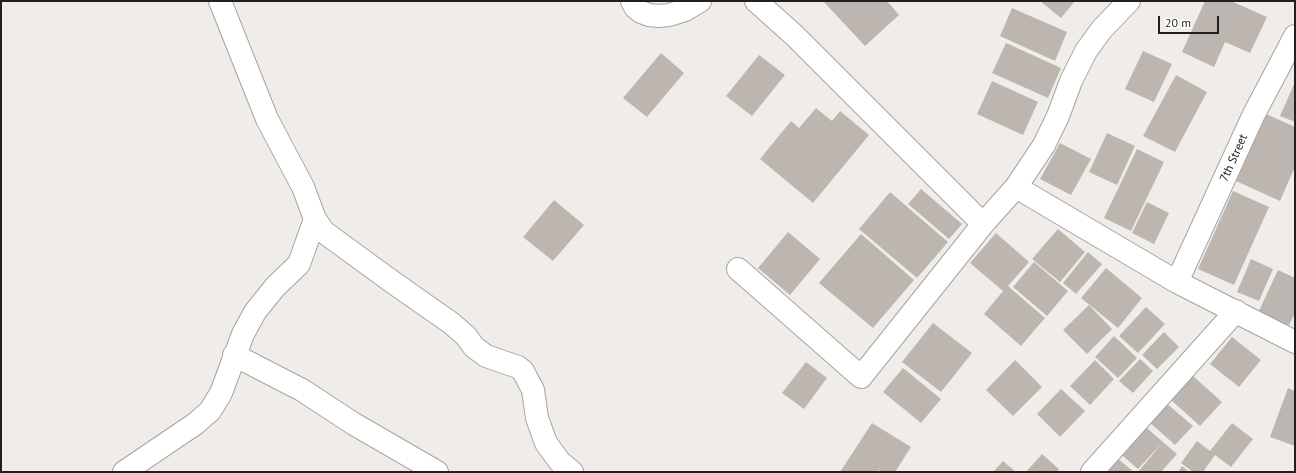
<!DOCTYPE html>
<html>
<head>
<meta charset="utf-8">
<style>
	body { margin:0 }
	#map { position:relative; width:1296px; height:473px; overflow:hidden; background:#f0ede8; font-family:"PT Sans",sans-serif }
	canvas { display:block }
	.frame { position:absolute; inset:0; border:2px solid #202020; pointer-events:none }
	.scale { position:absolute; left:1158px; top:16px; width:61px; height:18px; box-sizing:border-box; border:2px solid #202020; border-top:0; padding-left:5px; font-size:12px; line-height:14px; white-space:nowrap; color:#202020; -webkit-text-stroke:3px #fff; paint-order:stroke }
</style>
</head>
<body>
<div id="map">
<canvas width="1296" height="473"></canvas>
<div class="frame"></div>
<div class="scale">20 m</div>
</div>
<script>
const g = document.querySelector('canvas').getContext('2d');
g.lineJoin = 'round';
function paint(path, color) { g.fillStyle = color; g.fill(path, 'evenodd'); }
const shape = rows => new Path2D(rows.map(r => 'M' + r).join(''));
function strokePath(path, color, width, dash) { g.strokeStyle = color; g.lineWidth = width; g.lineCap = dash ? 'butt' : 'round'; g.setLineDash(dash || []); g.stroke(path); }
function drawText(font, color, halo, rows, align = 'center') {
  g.font = font + ' "PT Sans",sans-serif'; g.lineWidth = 3.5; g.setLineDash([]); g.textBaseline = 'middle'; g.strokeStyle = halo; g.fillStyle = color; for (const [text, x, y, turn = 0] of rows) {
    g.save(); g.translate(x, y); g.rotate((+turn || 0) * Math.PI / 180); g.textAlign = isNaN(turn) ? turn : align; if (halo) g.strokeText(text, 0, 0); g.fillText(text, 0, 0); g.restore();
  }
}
paint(shape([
	[823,1,887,1,899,15,865,46],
	[1040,1,1075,1,1061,18],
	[1205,1,1231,1,1267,17,1250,53,1225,42,1214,67,1182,52],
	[1012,8,1067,32,1055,61,1000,36],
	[1006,43,1061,68,1048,98,992,73],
	[1143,51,1172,64,1154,102,1125,89],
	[661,53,684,73,647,117,623,98],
	[759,55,785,75,752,116,726,96],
	[1176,75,1207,92,1175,152,1143,136],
	[992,81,1038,102,1023,135,977,114],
	[1295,82,1295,122,1280,116],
	[816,108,832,121,840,111,869,135,813,203,760,159,791,121,799,128],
	[1266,114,1295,127,1295,167,1280,201,1236,181],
	[1107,133,1135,146,1117,185,1089,172],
	[1060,143,1091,159,1071,195,1040,179],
	[1137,149,1164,162,1131,231,1104,218],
	[921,189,962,224,949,239,908,204],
	[1233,191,1269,207,1234,285,1198,269],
	[890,192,948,242,917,278,859,229],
	[554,200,584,225,553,261,523,237],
	[1147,202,1169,213,1154,244,1132,233],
	[1058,229,1085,252,1060,282,1032,259],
	[788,232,820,259,790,295,758,268],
	[996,233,1029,262,1008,286,1045,318,1021,346,984,314,1003,291,970,263],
	[861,234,914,280,873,328,819,283],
	[1088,252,1102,264,1076,294,1063,283],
	[1251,259,1273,269,1259,301,1237,292],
	[1034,262,1068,291,1047,316,1013,287],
	[1106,268,1142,298,1118,328,1081,298],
	[1278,270,1295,278,1295,313,1288,327,1258,313],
	[1089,305,1112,329,1087,354,1063,330],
	[1146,307,1165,324,1138,353,1119,336],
	[933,323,972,353,941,392,902,362],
	[1164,332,1179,347,1157,369,1142,355],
	[1114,336,1137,358,1118,378,1095,357],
	[1232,337,1261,360,1239,387,1210,364],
	[1140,359,1153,371,1133,393,1119,381],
	[1015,360,1042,387,1013,416,986,390],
	[1095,360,1114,379,1090,405,1070,386],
	[806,362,827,378,804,409,782,393],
	[903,368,941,399,921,423,883,392],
	[1193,376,1222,402,1200,426,1171,400],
	[1288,388,1295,391,1295,446,1270,437],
	[1061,389,1085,411,1060,437,1037,414],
	[1165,402,1193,426,1175,445,1148,421],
	[872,423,911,447,895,472,882,472,879,470,878,472,840,472],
	[1141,423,1163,442,1138,469,1116,450],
	[1232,423,1253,439,1231,467,1215,455,1203,472,1193,472,1181,463,1197,441,1210,451],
	[1163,442,1177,454,1161,472,1138,472],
	[1042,454,1059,469,1057,472,1026,472],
	[1112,454,1134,472,1097,472],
	[1003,461,1016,472,993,472],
	[1182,466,1189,472,1178,472]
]), '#bdb6b0');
const minor = shape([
	[220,1,267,119,303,187,315,219,324,232,391,281,451,323,466,336,474,347,486,356,518,367,523,371,533,390,537,418,546,443,560,462,572,472],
	[632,1,635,7,641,12,649,15,659,16,669,15,685,10,700,1],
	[756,1,794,35,983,224],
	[1016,187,1177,282,1295,342],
	[738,269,861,377,983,224,1016,187,1044,145,1058,116,1071,81,1086,51,1102,29,1129,1],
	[1177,282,1253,116,1295,36],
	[234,355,302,390,354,424,437,472],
	[124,472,195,424,210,411,221,393,243,334,255,312,275,287,299,264,315,219],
	[1092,472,1236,311]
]);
strokePath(minor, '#a4a4a4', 24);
strokePath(minor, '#fff', 22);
drawText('12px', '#202020', '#fff', [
	["7th Street",1234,158,-66]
]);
</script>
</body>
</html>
